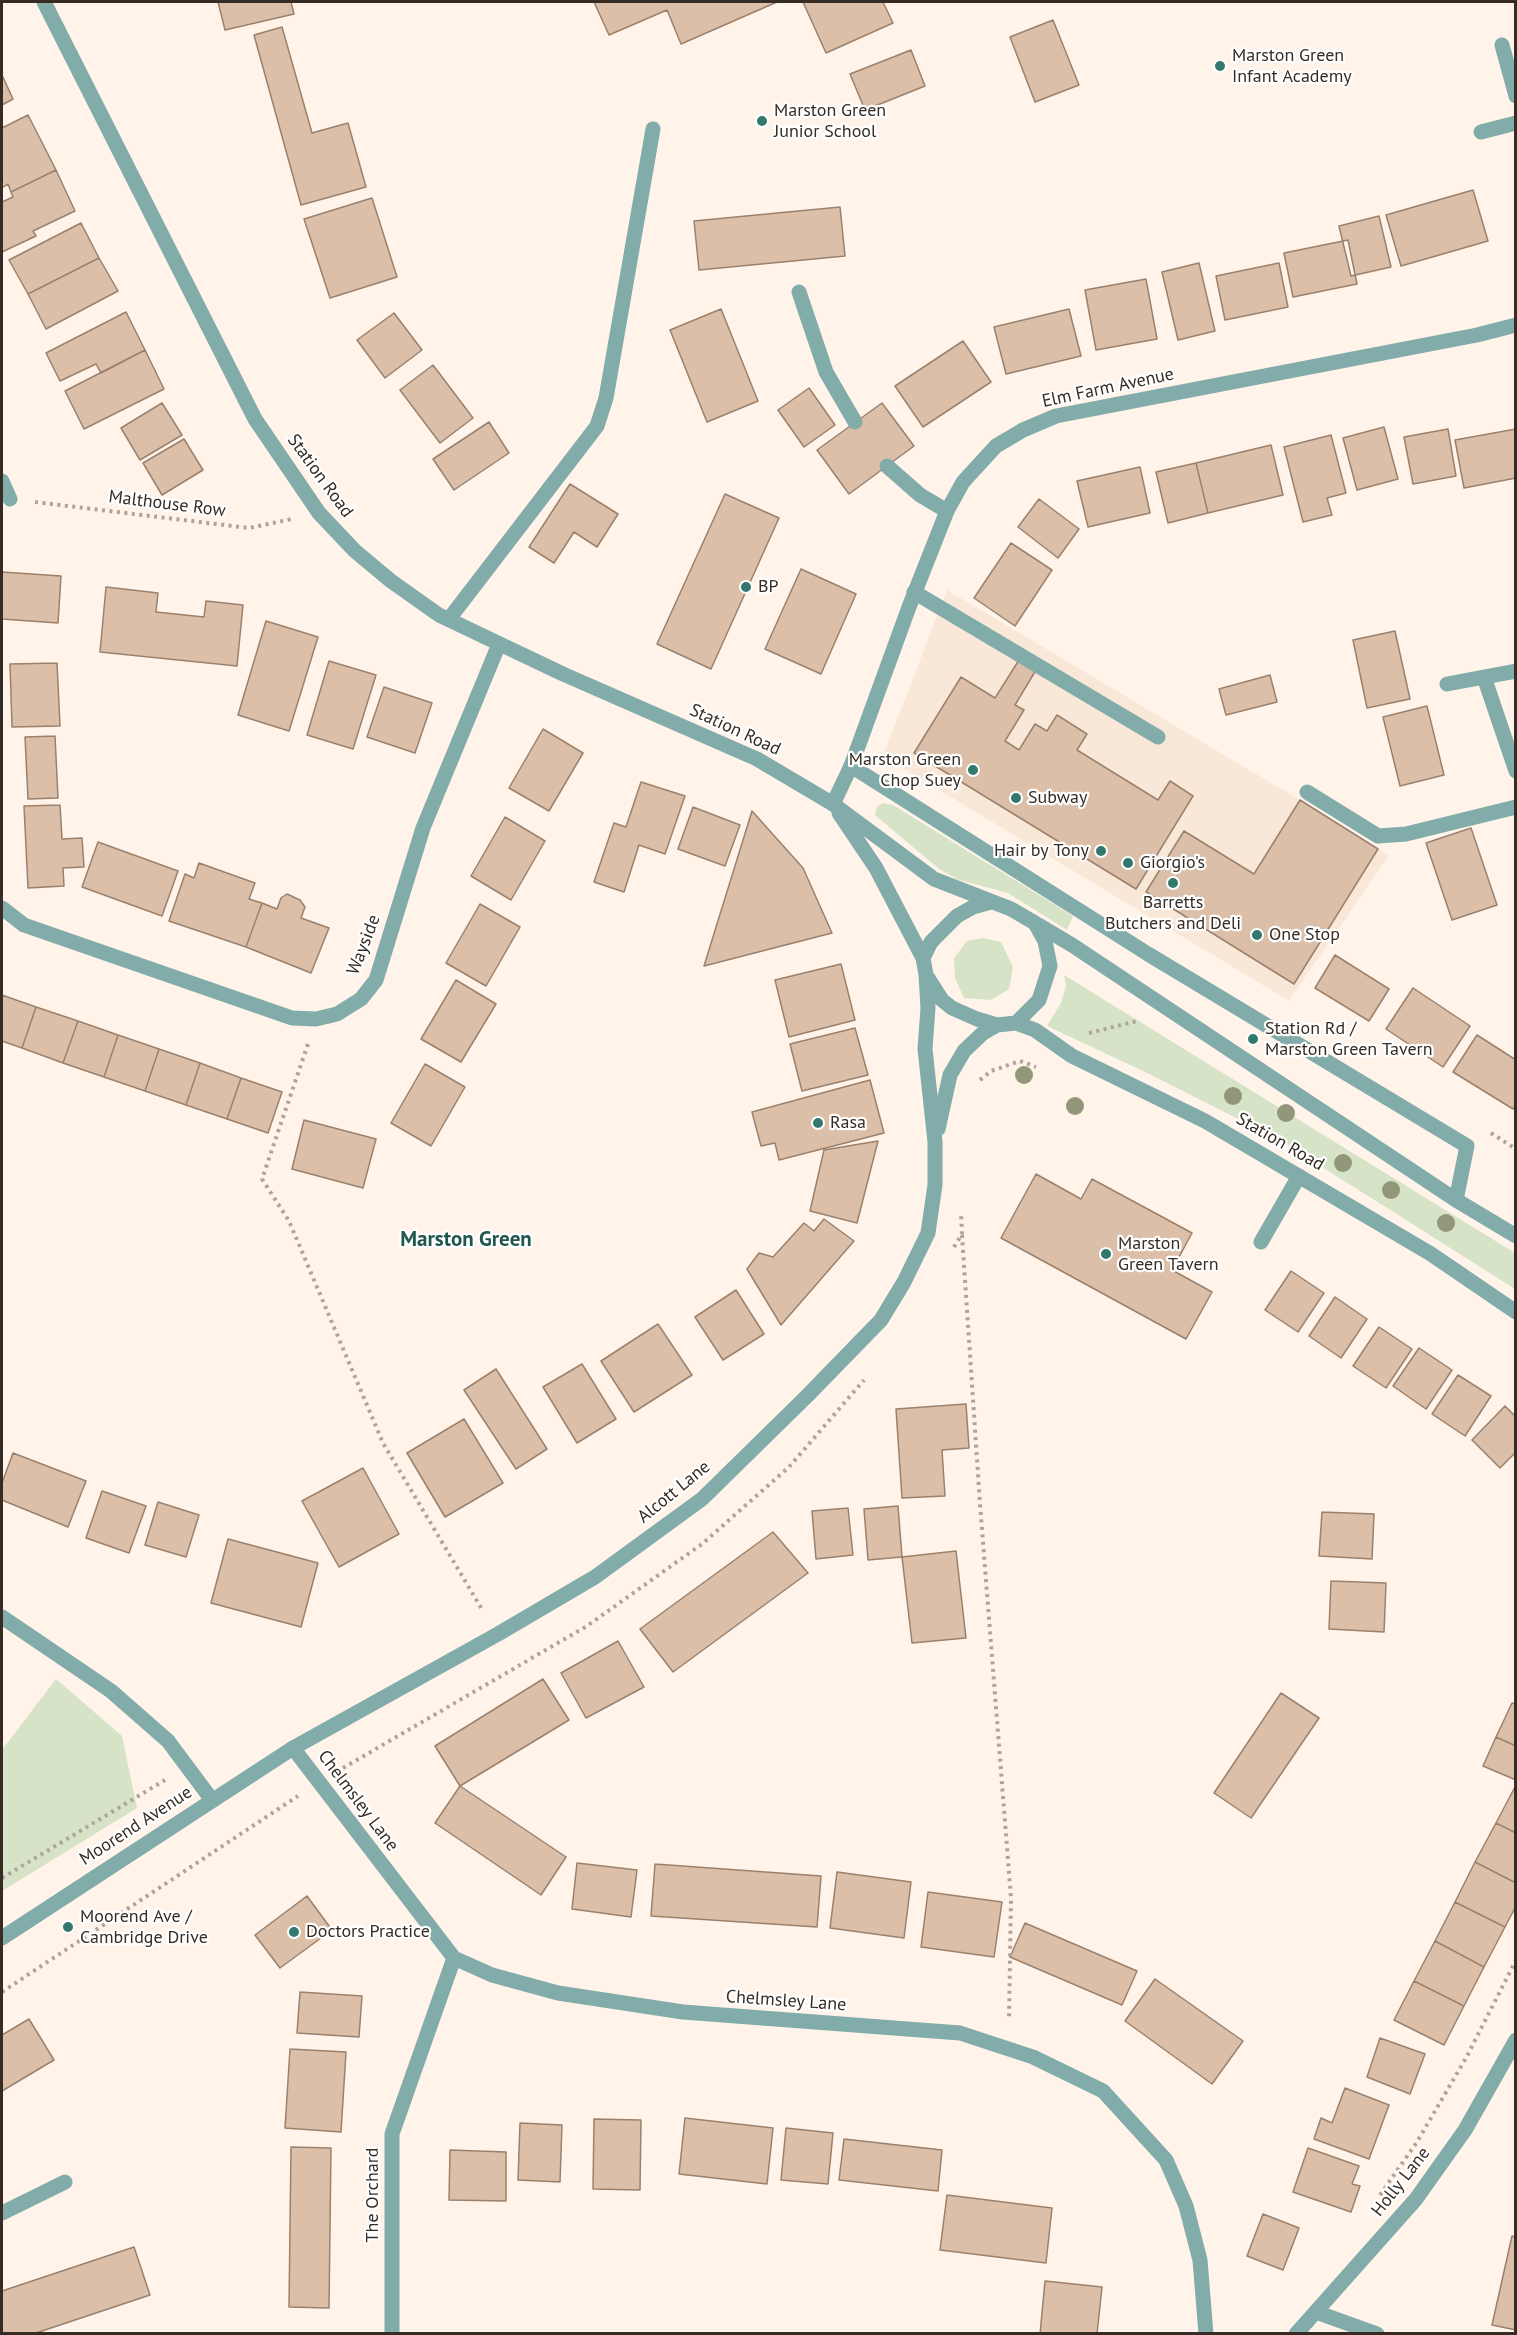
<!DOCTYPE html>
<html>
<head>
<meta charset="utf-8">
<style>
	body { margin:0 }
	#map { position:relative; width:1517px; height:2335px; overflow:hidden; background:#fff3ea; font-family:"PT Sans",sans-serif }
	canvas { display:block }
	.frame { position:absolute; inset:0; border:3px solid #362c23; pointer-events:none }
</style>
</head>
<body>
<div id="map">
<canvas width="1517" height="2335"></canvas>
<div class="frame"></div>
</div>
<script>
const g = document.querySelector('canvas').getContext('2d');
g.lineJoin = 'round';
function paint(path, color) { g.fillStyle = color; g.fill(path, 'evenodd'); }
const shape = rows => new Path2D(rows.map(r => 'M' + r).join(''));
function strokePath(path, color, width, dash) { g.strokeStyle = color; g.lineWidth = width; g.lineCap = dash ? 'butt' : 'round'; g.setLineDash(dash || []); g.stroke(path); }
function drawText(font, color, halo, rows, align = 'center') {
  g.font = font + ' "PT Sans",sans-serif'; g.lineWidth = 4.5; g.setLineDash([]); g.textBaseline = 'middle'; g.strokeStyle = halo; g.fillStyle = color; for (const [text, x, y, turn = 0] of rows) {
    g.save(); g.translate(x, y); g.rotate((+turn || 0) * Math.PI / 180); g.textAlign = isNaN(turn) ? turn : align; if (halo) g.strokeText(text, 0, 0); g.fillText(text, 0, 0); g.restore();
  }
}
paint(shape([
	[947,590,1300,800,1389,855,1289,1001,883,756]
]), '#f9e8d7');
paint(shape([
	[883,803,893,805,1073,916,1067,930,1008,893,959,880,939,869,875,815,877,807],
	[983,938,1001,942,1013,967,1009,989,991,1000,964,998,955,978,954,958,967,941],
	[1064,975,1515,1253,1515,1289,1278,1139,1145,1072,1047,1026,1061,1003,1066,986],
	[56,1679,122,1736,137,1808,2,1891,2,1750]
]), '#d6e3c7');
const building = shape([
	[218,2,291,2,294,14,225,30,218,2],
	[594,2,777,2,681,44,667,10,609,35,594,2],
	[803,2,883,2,893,23,826,53,803,2],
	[1053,20,1079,85,1035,102,1010,37,1053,20],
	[282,27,312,133,348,123,366,187,301,205,254,35,282,27],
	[911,50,925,86,865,110,850,74,911,50],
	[2,75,13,99,2,105,2,75],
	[28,115,56,170,11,192,8,184,2,188,2,128,28,115],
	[56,170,75,211,33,231,36,236,2,252,2,202,13,197,11,192,56,170],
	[1473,190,1488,241,1401,266,1386,215,1473,190],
	[372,198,397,277,330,298,304,219,372,198],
	[840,207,845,256,699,270,694,221,840,207],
	[1379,216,1391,267,1351,276,1339,226,1379,216],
	[81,223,99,258,28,294,9,260,81,223],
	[1348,240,1357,284,1293,297,1284,253,1348,240],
	[99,258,118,291,46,329,28,294,99,258],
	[1199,263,1215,331,1178,340,1162,272,1199,263],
	[1279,263,1288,307,1225,320,1216,276,1279,263],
	[1146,279,1157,339,1096,350,1085,290,1146,279],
	[721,309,758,401,707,422,670,330,721,309],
	[1069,309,1081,356,1006,374,994,327,1069,309],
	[126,312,145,350,101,373,96,364,60,381,46,353,126,312],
	[394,313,422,350,385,378,357,340,394,313],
	[963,341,991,382,923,427,895,386,963,341],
	[145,350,164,389,84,429,65,391,145,350],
	[433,365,473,418,440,443,400,390,433,365],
	[809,388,835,425,804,447,778,410,809,388],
	[162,403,182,435,140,460,121,428,162,403],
	[882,403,914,446,849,494,817,450,882,403],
	[489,422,509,453,454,490,433,459,489,422],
	[1384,427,1398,479,1357,490,1343,438,1384,427],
	[1448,429,1456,476,1413,484,1404,437,1448,429],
	[1516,429,1516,478,1464,488,1455,440,1516,429],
	[1331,435,1346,493,1327,498,1332,515,1303,522,1284,447,1331,435],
	[184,439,203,470,162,495,143,463,184,439],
	[1271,445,1283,495,1208,513,1196,463,1271,445],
	[1196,463,1208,513,1168,523,1156,472,1196,463],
	[1140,467,1150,513,1088,527,1077,481,1140,467],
	[570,484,618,514,597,547,574,532,554,563,529,547,570,484],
	[725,494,779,518,711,669,657,644,725,494],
	[1039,499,1079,529,1058,558,1018,527,1039,499],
	[1011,543,1052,570,1015,626,974,598,1011,543],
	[801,569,856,594,821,674,765,649,801,569],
	[2,572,61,576,58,623,2,619,2,572],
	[106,587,158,593,156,612,204,617,206,601,243,605,237,666,100,652,106,587],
	[266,621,318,637,289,731,238,715,266,621],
	[1395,631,1410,699,1367,708,1353,640,1395,631],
	[1019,660,1036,670,1015,705,1024,710,1005,741,1019,750,1035,724,1047,731,1057,715,1087,734,1077,750,1158,800,1170,781,1193,796,1136,889,914,753,961,677,995,698,1019,660],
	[329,661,376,675,353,749,307,735,329,661],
	[57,663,60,726,12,727,10,664,57,663],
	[1270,675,1277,702,1226,715,1219,689,1270,675],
	[384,687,432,703,415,753,367,737,384,687],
	[1427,706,1444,775,1400,786,1383,717,1427,706],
	[543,729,583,753,549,811,509,788,543,729],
	[55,736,58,798,28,799,25,737,55,736],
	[641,782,685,796,665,854,639,845,624,892,594,882,614,823,626,827,641,782],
	[1300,800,1378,849,1294,984,1146,892,1184,831,1254,874,1300,800],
	[60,805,62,839,82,838,84,867,63,868,64,886,28,888,24,806,60,805],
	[693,807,740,825,725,866,678,849,693,807],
	[752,811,803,868,832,933,704,966,752,811],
	[505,817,545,841,511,900,471,876,505,817],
	[1471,828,1497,905,1452,920,1426,843,1471,828],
	[98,842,178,871,162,916,82,887,98,842],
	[199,863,255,883,249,899,262,903,246,947,169,921,185,874,194,878,199,863],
	[287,894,300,900,305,907,301,918,329,928,311,973,246,947,262,903,277,909,281,898,287,894],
	[480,904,520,927,486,986,446,963,480,904],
	[1335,955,1389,989,1369,1021,1315,988,1335,955],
	[841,964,855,1020,789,1037,775,980,841,964],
	[456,980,496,1004,461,1062,421,1039,456,980],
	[1413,988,1470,1026,1443,1067,1386,1029,1413,988],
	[2,995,36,1007,22,1048,2,1041,2,995],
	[36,1007,78,1021,63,1063,22,1048,36,1007],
	[78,1021,118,1035,104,1077,63,1063,78,1021],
	[855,1028,868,1075,802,1091,790,1044,855,1028],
	[118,1035,159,1049,145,1091,104,1077,118,1035],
	[1477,1035,1516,1060,1516,1105,1513,1109,1453,1072,1477,1035],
	[159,1049,200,1063,186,1105,145,1091,159,1049],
	[200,1063,241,1078,227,1119,186,1105,200,1063],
	[425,1064,465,1087,431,1146,391,1123,425,1064],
	[241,1078,282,1092,268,1133,227,1119,241,1078],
	[870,1080,884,1133,779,1160,775,1143,761,1146,752,1112,870,1080],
	[304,1120,376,1139,363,1188,292,1169,304,1120],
	[878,1141,857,1223,810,1211,824,1150,878,1141],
	[1036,1174,1081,1199,1092,1179,1192,1233,1172,1270,1212,1292,1186,1339,1001,1238,1036,1174],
	[824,1219,854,1241,781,1325,747,1269,759,1253,773,1257,804,1223,814,1231,824,1219],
	[1291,1271,1324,1293,1298,1332,1265,1310,1291,1271],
	[736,1290,764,1334,723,1360,695,1317,736,1290],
	[1335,1297,1367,1319,1341,1358,1309,1336,1335,1297],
	[658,1324,692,1375,634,1412,601,1361,658,1324],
	[1379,1327,1412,1349,1386,1388,1353,1366,1379,1327],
	[1419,1348,1452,1370,1426,1409,1393,1386,1419,1348],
	[582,1364,616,1419,577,1443,543,1387,582,1364],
	[496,1369,547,1449,516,1469,464,1390,496,1369],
	[1458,1375,1491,1396,1465,1436,1432,1414,1458,1375],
	[966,1404,969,1448,942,1450,945,1496,902,1498,896,1409,966,1404],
	[1505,1406,1516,1417,1516,1452,1500,1468,1472,1440,1505,1406],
	[464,1419,503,1483,445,1517,407,1453,464,1419],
	[13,1453,86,1481,68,1527,2,1500,2,1483,13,1453],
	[363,1468,399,1534,339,1567,302,1501,363,1468],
	[102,1491,146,1506,129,1553,86,1538,102,1491],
	[158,1502,199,1515,186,1557,145,1545,158,1502],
	[898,1506,902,1557,868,1560,864,1509,898,1506],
	[848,1508,853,1555,816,1559,812,1511,848,1508],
	[1322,1512,1374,1514,1372,1559,1319,1556,1322,1512],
	[773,1532,808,1573,673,1672,640,1629,773,1532],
	[228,1539,318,1563,301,1627,211,1603,228,1539],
	[956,1551,966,1638,912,1643,902,1557,956,1551],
	[1331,1581,1386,1583,1384,1632,1329,1629,1331,1581],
	[618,1641,644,1687,586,1718,561,1673,618,1641],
	[543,1679,569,1720,460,1786,435,1746,543,1679],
	[1281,1693,1319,1718,1251,1818,1214,1793,1281,1693],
	[1512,1703,1516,1704,1516,1746,1496,1737,1512,1703],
	[1496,1737,1516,1746,1516,1780,1483,1766,1496,1737],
	[1516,1785,1516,1833,1496,1823,1516,1785],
	[460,1786,566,1857,541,1895,435,1823,460,1786],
	[1496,1823,1516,1833,1516,1883,1475,1862,1496,1823],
	[1475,1862,1516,1883,1516,1906,1505,1927,1455,1902,1475,1862],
	[577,1863,637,1870,631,1917,572,1909,577,1863],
	[655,1864,821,1876,817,1927,651,1916,655,1864],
	[837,1872,911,1882,904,1938,830,1928,837,1872],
	[928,1892,1002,1902,994,1957,921,1947,928,1892],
	[307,1896,332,1930,280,1968,255,1935,307,1896],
	[1455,1902,1505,1927,1484,1967,1435,1941,1455,1902],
	[1025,1923,1137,1971,1122,2005,1010,1957,1025,1923],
	[1435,1941,1484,1967,1464,2006,1414,1981,1435,1941],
	[1155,1979,1243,2041,1212,2084,1125,2021,1155,1979],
	[1414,1981,1464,2006,1444,2045,1394,2020,1414,1981],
	[300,1992,362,1996,359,2037,297,2033,300,1992],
	[29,2019,54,2060,2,2091,2,2035,29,2019],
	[1380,2038,1425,2054,1410,2094,1367,2077,1380,2038],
	[290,2049,346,2052,341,2132,285,2128,290,2049],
	[1345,2088,1389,2105,1369,2159,1314,2139,1321,2118,1332,2123,1345,2088],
	[685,2118,773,2128,767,2184,679,2174,685,2118],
	[594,2119,641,2120,640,2190,593,2189,594,2119],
	[520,2123,562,2125,560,2182,518,2180,520,2123],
	[786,2128,833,2133,828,2184,781,2180,786,2128],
	[844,2139,942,2150,938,2191,839,2180,844,2139],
	[291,2147,331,2148,329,2308,289,2307,291,2147],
	[1308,2148,1359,2166,1352,2184,1360,2186,1351,2212,1293,2192,1308,2148],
	[450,2150,506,2152,506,2201,449,2200,450,2150],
	[947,2195,1052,2208,1046,2263,940,2250,947,2195],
	[1263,2214,1299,2228,1283,2270,1247,2256,1263,2214],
	[1512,2236,1516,2237,1516,2330,1492,2325,1512,2236],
	[134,2247,150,2295,33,2334,2,2334,2,2291,134,2247],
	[1045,2281,1102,2287,1097,2334,1040,2334,1045,2281]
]);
paint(building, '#dbbfa9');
strokePath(building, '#9b816c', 1.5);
strokePath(shape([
	[35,502,249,528,292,519],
	[1089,1033,1137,1021],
	[308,1044,262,1179,289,1221,383,1443,483,1611],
	[980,1080,991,1071,1020,1061,1036,1067],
	[1491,1133,1516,1149],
	[962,1235,980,1504,1011,1898,1009,2020],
	[954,1247,962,1234,961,1212],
	[343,1768,587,1626,702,1544,789,1467,864,1380],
	[2,1878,165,1780],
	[2,1992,298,1796],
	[1380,2195,1417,2142,1466,2058,1516,1960]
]), '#afa49b', 4, [3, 4.5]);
strokePath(shape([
	[799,292,826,372,855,422],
	[887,466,920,495,947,511],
	[2,481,10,499],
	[914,592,1158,737],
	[449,619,597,426,606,398,653,129],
	[851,766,1148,954,1467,1146,1456,1200],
	[1307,792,1378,836,1406,834,1516,807],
	[1261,1242,1299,1176],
	[2,2213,65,2182]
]), '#81acaa', 15);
strokePath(shape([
	[1502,45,1516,96],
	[1481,132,1516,123],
	[1484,677,1516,771],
	[1447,684,1516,671],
	[833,804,851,766,909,607,947,511,963,482,996,446,1023,430,1056,416,1477,335,1516,325],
	[2,908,24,925,292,1018,316,1019,337,1014,361,999,376,980,423,828,499,644],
	[2,1617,111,1691,168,1741,212,1800],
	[293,1748,454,1958,492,1975,558,1993,683,2012,960,2033,1033,2057,1103,2091,1166,2160,1186,2206,1200,2260,1206,2334],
	[1316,2312,1377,2334],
	[392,2334,392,2134,454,1958]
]), '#81acaa', 15);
strokePath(shape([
	[44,2,255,419,319,513,355,551,391,581,439,615,563,674,757,759,833,804,934,879,1011,909,1035,923,1072,945,1456,1200,1516,1236],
	[839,813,876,868,923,958,926,975,942,1000,952,1008,977,1019,997,1025,1016,1023,1035,1030,1072,1056,1205,1121,1431,1254,1516,1312],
	[923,958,931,942,957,916,973,907,991,902],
	[1016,1023,1039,1000,1050,966,1045,941,1035,923],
	[938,1129,950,1075,964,1051,983,1033,997,1025],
	[2,1938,293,1748,498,1634,595,1577,702,1499,807,1396,881,1320,904,1282,928,1233,935,1185,935,1142,925,1049,928,1008,926,975],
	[1296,2334,1416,2199,1465,2130,1516,2040]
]), '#81acaa', 15);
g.fillStyle = '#92977a';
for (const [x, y] of [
	[1024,1075],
	[1233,1096],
	[1075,1106],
	[1286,1113],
	[1343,1163],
	[1391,1190],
	[1446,1223]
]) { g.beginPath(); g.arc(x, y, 9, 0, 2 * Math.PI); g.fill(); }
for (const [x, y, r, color] of [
	[1220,66,6,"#32786d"],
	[762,121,6,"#32786d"],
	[746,587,6,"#32786d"],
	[973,770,6,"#32786d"],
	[1016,798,6,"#32786d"],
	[1101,851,6,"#32786d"],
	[1128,863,6,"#32786d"],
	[1173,883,6,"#32786d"],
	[1257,935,6,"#32786d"],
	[1253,1039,6,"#32786d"],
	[818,1123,6,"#32786d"],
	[1106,1254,6,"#32786d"],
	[68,1927,6,"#32786d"],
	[294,1932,6,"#32786d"]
]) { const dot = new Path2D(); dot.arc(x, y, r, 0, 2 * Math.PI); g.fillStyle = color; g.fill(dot); strokePath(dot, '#fff', 2); }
drawText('18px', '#362c23', '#fff', [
	["Marston Green",1232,56],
	["Infant Academy",1232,77],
	["Marston Green",774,111],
	["Junior School",774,132],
	["BP",758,587],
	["Marston Green",961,760,"right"],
	["Chop Suey",961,781,"right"],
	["Subway",1028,798],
	["Hair by Tony",1089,851,"right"],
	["Giorgio's",1140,863],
	["Barretts",1173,903,"center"],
	["Butchers and Deli",1173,924,"center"],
	["One Stop",1269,935],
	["Station Rd /",1265,1029],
	["Marston Green Tavern",1265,1050],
	["Rasa",830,1123],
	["Marston",1118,1244],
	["Green Tavern",1118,1265],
	["Moorend Ave /",80,1917],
	["Cambridge Drive",80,1938],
	["Doctors Practice",306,1932]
], 'left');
drawText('18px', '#362c23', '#fff', [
	["Elm Farm Avenue",1108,388,-12],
	["Station Road",320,476,54],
	["Malthouse Row",167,504,7],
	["Station Road",735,730,25],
	["Wayside",364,945,-69],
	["Station Road",1280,1142,30],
	["Alcott Lane",674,1492,-39],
	["Chelmsley Lane",358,1801,53],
	["Moorend Avenue",136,1826,-33],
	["Chelmsley Lane",786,2001,4],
	["Holly Lane",1401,2182,-52],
	["The Orchard",373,2195,-90]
]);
drawText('bold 21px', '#1f574f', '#fff', [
	["Marston Green",466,1240]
]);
</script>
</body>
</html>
